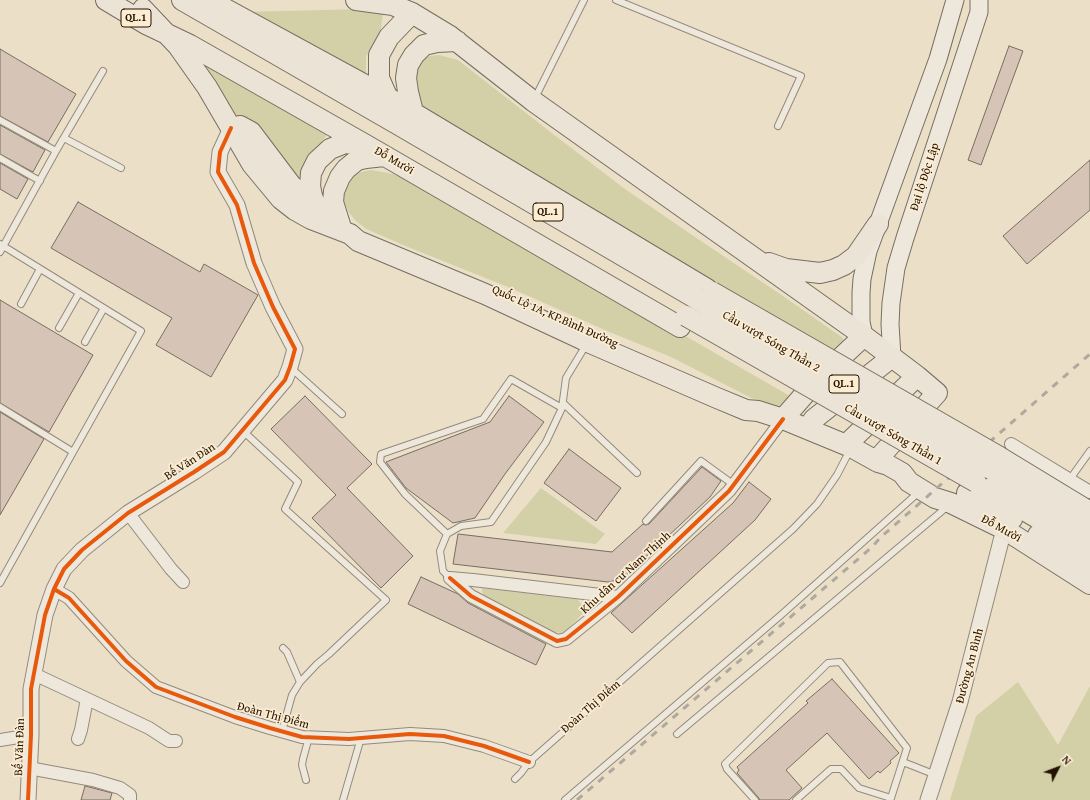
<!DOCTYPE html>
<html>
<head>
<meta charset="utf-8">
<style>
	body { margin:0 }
	#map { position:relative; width:1090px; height:800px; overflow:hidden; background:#ebdfc8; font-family:"Gentium Book Plus",serif }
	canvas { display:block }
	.north { position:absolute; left:1038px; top:748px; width:40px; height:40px; -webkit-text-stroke:3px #fcedd2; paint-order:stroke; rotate:48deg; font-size:11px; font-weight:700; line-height:16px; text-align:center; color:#231200 }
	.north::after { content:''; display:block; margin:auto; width:14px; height:18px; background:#231200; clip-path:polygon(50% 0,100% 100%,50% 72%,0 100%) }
</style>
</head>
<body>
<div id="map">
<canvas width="1090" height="800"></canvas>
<div class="north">N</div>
</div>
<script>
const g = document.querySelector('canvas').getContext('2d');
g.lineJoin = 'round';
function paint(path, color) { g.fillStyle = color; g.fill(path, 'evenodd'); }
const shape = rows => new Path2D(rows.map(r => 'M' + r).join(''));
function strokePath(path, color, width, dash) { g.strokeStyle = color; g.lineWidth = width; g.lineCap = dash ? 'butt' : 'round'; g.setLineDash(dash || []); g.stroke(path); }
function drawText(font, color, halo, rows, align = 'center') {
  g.font = font + ' "Gentium Book Plus",serif'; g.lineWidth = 3.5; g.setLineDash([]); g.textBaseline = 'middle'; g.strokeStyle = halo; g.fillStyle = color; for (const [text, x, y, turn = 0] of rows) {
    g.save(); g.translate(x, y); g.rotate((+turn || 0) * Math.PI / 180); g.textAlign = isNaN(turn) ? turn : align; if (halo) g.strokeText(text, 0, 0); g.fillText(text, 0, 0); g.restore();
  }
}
paint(shape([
	[364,9,383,13,380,35,374,47,366,56,366,72,362,79,242,12],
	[439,55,458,60,553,134,625,189,695,237,783,296,843,338,844,344,837,353,495,157,428,112,414,98,409,71,419,59,430,56],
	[204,63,326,132,326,136,312,157,300,191,237,120],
	[371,170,393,174,405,179,626,302,790,396,786,401,777,407,771,408,671,357,607,331,513,289,408,247,366,229,355,220,348,211,344,201,343,195,349,181,355,175,361,172],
	[541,488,605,534,596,544,503,533],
	[482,588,577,599,582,605,584,612,564,633,552,632,487,600,483,595],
	[1018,682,1058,745,1090,686,1090,800,950,800,976,716]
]), '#d3d0a8');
const building = shape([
	[1009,46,1023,51,981,165,968,160,1009,46],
	[0,49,76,94,48,142,0,116,0,49],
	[0,125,45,150,33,172,0,154,0,125],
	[1090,160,1090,210,1027,264,1003,236,1090,160],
	[0,163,28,179,17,199,0,189,0,163],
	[78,202,200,272,204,264,258,295,211,377,156,345,172,318,51,248,78,202],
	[0,300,93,355,49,432,0,403,0,300],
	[305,396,372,464,347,488,413,556,381,588,312,518,336,495,271,429,305,396],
	[509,396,544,422,505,474,475,518,453,523,406,488,386,462,490,422,509,396],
	[0,412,44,439,0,515,0,412],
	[569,449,621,488,596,521,544,483,569,449],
	[702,467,721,481,710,497,622,579,608,582,453,564,458,534,612,552,643,524,645,525,649,524,702,467],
	[749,482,771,499,755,520,632,633,611,613,623,602,733,503,749,482],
	[421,577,458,594,468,603,546,644,536,665,408,604,421,577],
	[832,679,899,753,890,761,891,763,880,773,878,771,869,779,827,733,786,770,802,788,789,800,760,800,758,797,737,773,739,770,737,767,808,703,806,701,832,679],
	[85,786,112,793,110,800,81,800,85,786]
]);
paint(building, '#d6c5b6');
strokePath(building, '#776e60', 1);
const service = shape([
	[616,0,801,76,778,126],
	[535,98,584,0],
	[0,120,56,151],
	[64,138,121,168],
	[0,158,40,181],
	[0,244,141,331,73,452,0,583],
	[0,252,56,151,103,71],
	[21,304,40,269],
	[59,328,79,293],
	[85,342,104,308],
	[291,368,342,414],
	[563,403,637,473],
	[0,407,73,452],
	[243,431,298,482,285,509,386,600,329,654,317,664,300,682,292,695,282,731],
	[1070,479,1090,451],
	[646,521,701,461,734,485],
	[447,534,405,494,380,462,381,454,483,419,511,379,562,408],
	[450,578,443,571,440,551,447,534,461,526,491,522,546,442,562,408,566,378,586,345],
	[283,648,287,652,300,682],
	[677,734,948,506],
	[903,762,936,775],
	[515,779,521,773,529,762,793,529,817,504,837,475,850,450],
	[306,780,302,765,303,759,309,737],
	[343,800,361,738],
	[565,800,781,615,919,492],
	[755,800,727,769,725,764,828,663,840,662,907,748,891,798,859,788,841,769,831,769,796,800]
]);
const minor = shape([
	[1011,444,1090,492],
	[128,513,171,569,183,582],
	[450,578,471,596,557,641,566,639,618,597,729,491,783,419],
	[450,578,473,580,618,597],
	[54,589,69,598,126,661,156,687,235,717,270,728,302,737,349,739,410,734,444,736,484,746,529,762],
	[34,674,132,720,149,728,169,741,176,741],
	[78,739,81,730,87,699],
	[0,740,31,735],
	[29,768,93,780,120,788,130,795,130,800]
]);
const tertiary = shape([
	[28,800,31,735,31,689,45,615,54,589,64,569,82,550,128,513,194,472,224,452,285,380,290,367,295,349,273,307,254,263,237,205,218,172,220,152,231,128],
	[928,800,960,702,1004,529]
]);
const secondary = shape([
	[864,336,861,322,861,293,862,279,868,251,878,224,938,59,955,0],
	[892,357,890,324,891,303,896,268,905,238,979,12,979,0]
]);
const trunk = shape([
	[106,0,146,24,190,45,366,145,680,327],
	[182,0,399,125,697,299],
	[209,0,387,97,707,289],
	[356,0,393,5,412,13,450,36,533,101,864,336,917,376,937,393,876,461],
	[143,9,178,46,207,87,252,164,281,199,295,210,311,219,350,234,358,241,485,294,588,342,717,398,746,410,758,411,783,419,851,447,878,462,888,465,902,473,909,482,935,498,951,503,1004,529,1090,584],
	[389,101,379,78,379,55,389,37,412,13],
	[413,112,408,92,406,78,408,65,414,55,424,45,437,42,457,41],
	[231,128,240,126,251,132,291,185,330,221],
	[317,209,312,196,310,186,311,173,317,161,330,149,345,143,365,145],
	[342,231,333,202,334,191,340,177,346,169,357,160,366,158,384,156],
	[769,263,786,269,820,273,833,270,844,265,856,256,878,224],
	[783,419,817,380,864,336],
	[807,429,814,419,892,357],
	[846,445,917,376],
	[998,456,1090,512],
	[991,469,1090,530],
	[988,489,1068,536,1090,551],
	[967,493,1012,519],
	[1038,535,1074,557,1090,568]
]);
strokePath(service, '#938a7b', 8);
strokePath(minor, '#938a7b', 14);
strokePath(tertiary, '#938a7b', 17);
strokePath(secondary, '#776e60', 19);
strokePath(trunk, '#776e60', 22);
strokePath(service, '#eee8dc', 6);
strokePath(minor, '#eee8dc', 12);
strokePath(tertiary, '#eee8dc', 15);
strokePath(secondary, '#eee8dc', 17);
strokePath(trunk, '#eae3d6', 20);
strokePath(shape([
	[577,800,871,548,881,537,1090,354]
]), '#afa89c', 3, [7, 7]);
const trunkBridge = shape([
	[712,292,998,456],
	[697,299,991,469],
	[686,316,976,482]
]);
strokePath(trunkBridge, '#776e60', 22, []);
strokePath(trunkBridge, '#eae3d6', 20);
strokePath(shape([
	[450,578,471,596,557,641,566,639,618,597,729,491,783,419],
	[54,589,69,598,126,661,156,687,235,717,270,728,302,737,349,739,410,734,444,736,484,746,529,762],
	[28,800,31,735,31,689,45,615,54,589,64,569,82,550,128,513,194,472,224,452,285,380,290,367,295,349,273,307,254,263,237,205,218,172,220,152,231,128]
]), '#e8590c', 4);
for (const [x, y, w] of [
	[136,18,30],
	[548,212,30],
	[844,384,30]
]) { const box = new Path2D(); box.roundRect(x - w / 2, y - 9, w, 18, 3); g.fillStyle = '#fcedd2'; g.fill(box); strokePath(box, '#231200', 1); }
drawText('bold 11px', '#231200', null, [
	["QL.1",136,18],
	["QL.1",548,212],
	["QL.1",844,384]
]);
drawText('12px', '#231200', '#fcedd2', [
	["Đỗ Mười",394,161,30],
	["Đại lộ Độc Lập",925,177,-72],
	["Quốc Lộ 1A, KP.Bình Đường",555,317,24],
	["Cầu vượt Sóng Thần 2",771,342,30],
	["Cầu vượt Sóng Thần 1",893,435,30],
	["Bế Văn Đàn",190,462,-33],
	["Đỗ Mười",1001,529,29],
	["Khu dân cư Nam Thịnh",626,573,-42],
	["Đường An Bình",970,666,-75],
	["Đoàn Thị Điểm",591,707,-41],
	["Đoàn Thị Điểm",273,716,15],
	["Bế Văn Đàn",20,747,-88]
]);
</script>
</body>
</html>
